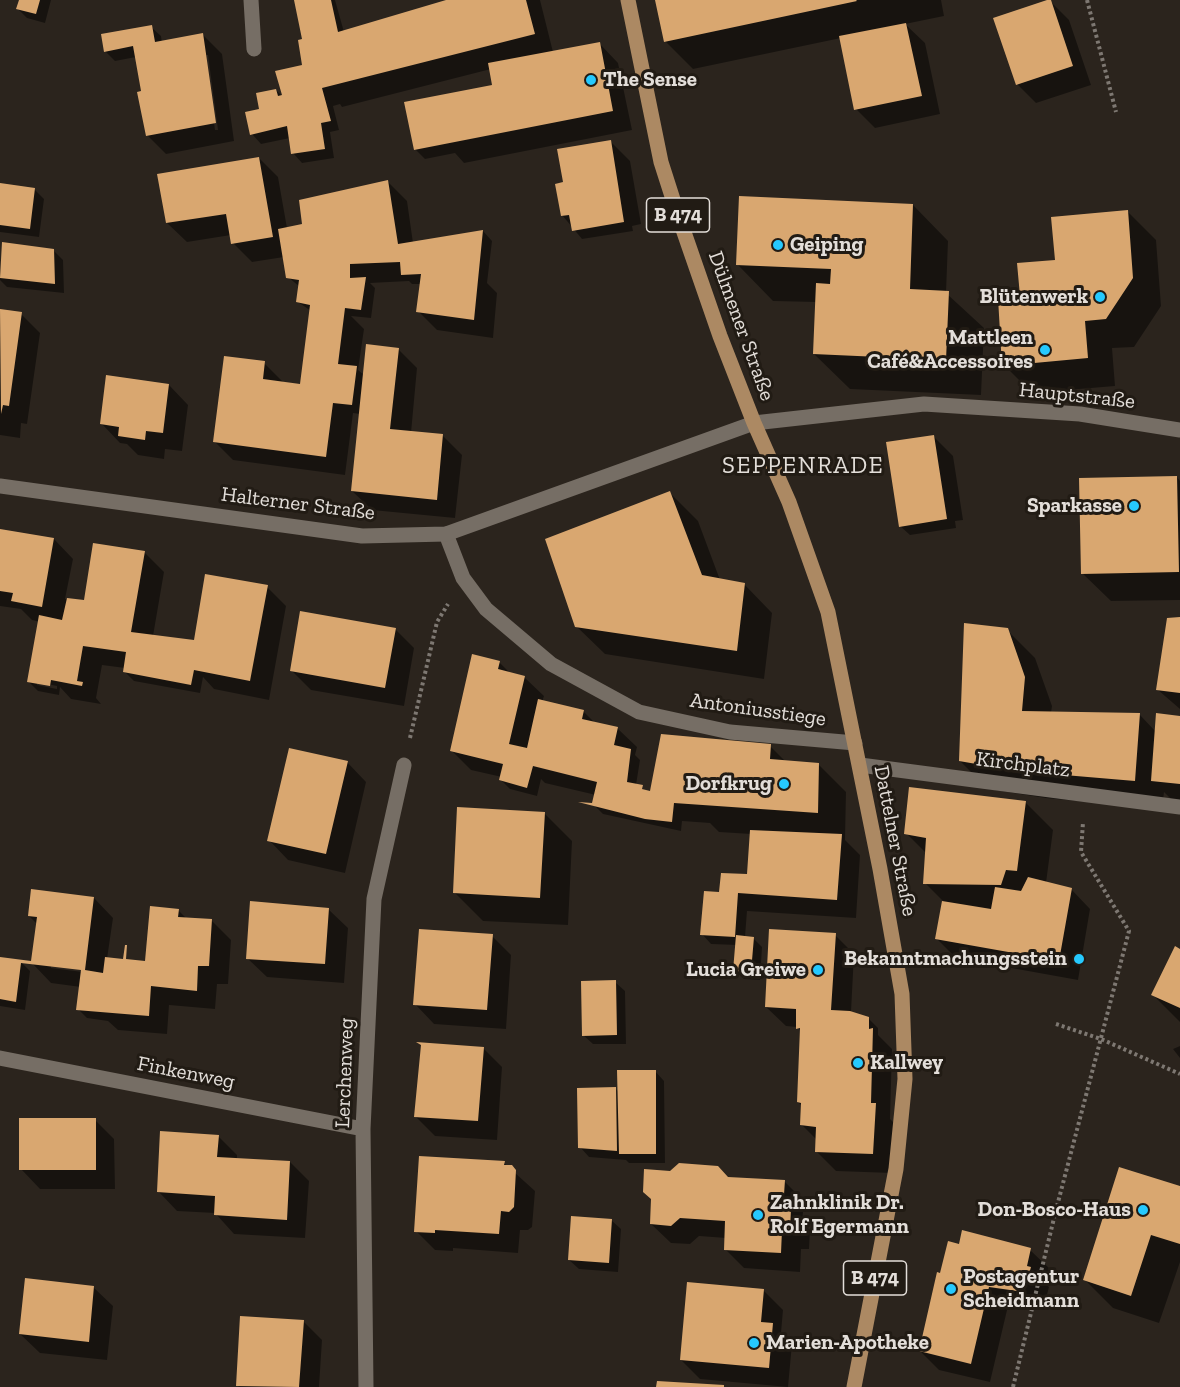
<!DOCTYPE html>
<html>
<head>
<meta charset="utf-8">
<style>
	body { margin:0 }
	canvas { display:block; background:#2b241d }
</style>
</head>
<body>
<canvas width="1180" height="1387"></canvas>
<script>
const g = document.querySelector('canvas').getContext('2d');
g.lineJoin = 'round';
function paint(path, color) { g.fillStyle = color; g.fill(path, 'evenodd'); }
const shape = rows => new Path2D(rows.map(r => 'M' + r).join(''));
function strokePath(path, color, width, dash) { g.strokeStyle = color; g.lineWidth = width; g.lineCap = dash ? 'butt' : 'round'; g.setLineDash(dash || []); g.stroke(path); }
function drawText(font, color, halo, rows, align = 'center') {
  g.font = font + ' "Zilla Slab",serif'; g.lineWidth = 6; g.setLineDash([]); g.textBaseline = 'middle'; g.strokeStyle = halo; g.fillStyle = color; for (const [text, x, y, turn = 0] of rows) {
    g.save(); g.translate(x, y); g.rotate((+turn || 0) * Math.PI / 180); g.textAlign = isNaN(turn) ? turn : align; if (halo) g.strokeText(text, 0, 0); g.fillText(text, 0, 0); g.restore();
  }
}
paint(shape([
	[20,0,51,0,45,23,27,18,18,9],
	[296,0,335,0,344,32,448,0,540,0,553,52,599,43,618,63,632,130,464,163,455,153,425,159,415,149,494,86,491,69,342,107,340,104,333,106,339,130,330,132,334,158,302,163,293,153,290,138,261,144,252,134,260,110,276,90,285,99,304,66,306,40],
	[656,0,941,0,944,16,905,24,925,43,940,114,875,128,856,109,841,38,693,69,665,41],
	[1050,1,1069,20,1091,85,1036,103,1017,84],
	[151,27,161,36,162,43,203,35,222,54,234,141,166,154,147,135,136,57,115,61,105,51],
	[205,55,208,55,218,130,215,130],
	[611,142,630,161,641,224,632,226,633,231,582,239,562,215,565,183],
	[259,158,278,177,287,228,303,225,388,182,407,201,413,243,483,231,492,241,487,283,497,293,493,338,437,330,418,311,421,284,412,284,409,281,370,283,375,288,371,318,351,316,364,329,358,370,364,375,398,349,417,368,411,433,443,436,462,455,455,518,372,510,352,491,360,414,353,413,345,475,233,460,214,441,264,363,283,382,302,386,311,311,298,302,300,287,288,277,284,257,252,262,233,243,231,235,187,242,167,223],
	[0,185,34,189,44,199,39,237,0,232],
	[913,205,948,241,946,293,984,328,981,395,850,389,814,354,816,302,773,301,738,265],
	[1128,212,1156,240,1161,306,1134,347,1112,348,1115,386,1032,393,1004,365,1056,261],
	[3,244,54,251,63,260,64,293,7,287,0,280],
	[0,311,21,314,40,333,27,424,21,423,20,438,0,435],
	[169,385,188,405,182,451,165,449,164,459,138,455,127,444,120,443,101,423],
	[934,437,953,456,963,520,955,521,956,528,910,535,900,526],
	[1177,477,1180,481,1180,600,1111,601,1082,573],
	[670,493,698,521,720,580,744,584,772,613,764,679,605,654,576,626],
	[0,530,54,539,73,559,65,599,85,602,144,552,164,572,153,636,195,642,267,587,286,606,269,700,214,689,203,677,200,693,134,681,124,671,125,668,102,665,96,698,101,704,71,699,60,687,59,695,38,691,28,681,40,622,32,620,21,609,0,606],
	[37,682,57,686,57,689,37,685],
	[1180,619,1180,709,1158,690],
	[395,629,414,648,404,706,311,690,291,670],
	[1007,630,1035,658,1052,706,1051,713,1140,715,1156,732,1180,717,1180,801,1172,800,1164,792,1162,809,1046,798,988,789,960,761],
	[499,662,511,674,524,677,544,696,542,702,583,711,595,723,617,728,637,747,635,755,640,760,636,785,647,792,770,746,786,762,818,764,846,792,845,840,860,855,856,918,747,911,745,937,753,938,762,947,760,980,744,979,735,970,737,945,711,944,702,934,724,894,749,876,751,834,719,832,710,823,682,821,681,831,603,814,594,805,596,795,545,783,541,779,537,796,510,789,501,780,502,777,471,770,451,750],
	[347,762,366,782,345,873,288,860,269,840],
	[1025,802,1053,830,1046,883,1071,889,1090,909,1078,980,956,958,937,939,944,902,925,883,927,854,906,833],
	[544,813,572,841,568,925,483,921,455,893],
	[94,898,113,918,107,959,146,963,178,910,187,919,212,921,231,940,228,984,217,984,215,1009,169,1005,167,1034,118,1030,108,1021,87,1018,78,1009,81,987,51,983,32,963,37,924,29,916],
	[51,965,83,969,83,972,51,968],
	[328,909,348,928,344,983,267,977,247,958],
	[835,935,854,954,851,1012,868,1018,878,1028,878,1035,892,1049,890,1119,894,1123,892,1173,836,1171,816,1151,817,1140,802,1125,802,1106,798,1102,802,1032,797,1027,786,1026,766,1007],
	[492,936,511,955,506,1029,434,1024,415,1004],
	[1180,951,1180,1022,1153,995],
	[0,959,21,962,30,971,25,1010,0,1006],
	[615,982,625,991,626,1044,593,1044,583,1035],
	[1180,1046,1180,1058,1173,1049],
	[483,1048,502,1067,497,1140,435,1136,416,1117],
	[655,1071,664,1081,665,1163,629,1163,626,1160,589,1157,580,1147,616,1089,619,1092],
	[95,1120,114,1139,115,1189,40,1189,21,1169],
	[218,1136,237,1155,237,1159,290,1162,309,1181,305,1238,234,1234,215,1213,177,1211,158,1191],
	[504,1163,535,1191,532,1227,528,1230,520,1230,518,1253,453,1248,453,1251,435,1250,416,1231],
	[671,1173,785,1182,804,1201,802,1223,810,1230,809,1249,801,1249,800,1272,744,1268,725,1249,726,1238,699,1236,690,1244,671,1243,651,1224],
	[1180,1188,1180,1262,1159,1323,1113,1308,1085,1280],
	[611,1220,621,1229,618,1272,579,1269,569,1260],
	[1030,1250,1050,1269,1046,1284,1049,1287,1043,1310,1008,1306,990,1382,939,1370,920,1351,938,1274],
	[93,1287,113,1306,107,1360,40,1353,20,1334],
	[764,1291,783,1310,781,1333,792,1344,788,1387,700,1379,681,1360],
	[303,1321,322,1340,319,1387,239,1387,237,1385]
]), '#0007');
paint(shape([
	[19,0,40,0,36,14,16,9],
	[294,0,331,0,338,32,446,0,526,0,535,34,322,88,331,121,321,123,325,149,291,154,287,126,250,135,245,112,259,109,256,93,276,89,278,96,282,95,275,71,302,65,298,40,302,39],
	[655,0,856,0,857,1,664,42],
	[1047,0,1051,0,1073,66,1016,85,993,18],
	[906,23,922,96,854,110,839,36],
	[152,25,155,42,203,33,216,123,146,136,137,92,141,91,133,46,104,52,101,34],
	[600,42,613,111,414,150,404,102,492,85,488,63],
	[611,140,624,222,572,231,569,215,561,216,555,184,563,182,557,149],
	[259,157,273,237,231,244,226,214,166,223,157,174],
	[388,180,398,244,483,230,474,320,416,312,421,274,401,275,400,262,350,264,350,278,366,277,361,310,345,308,338,364,357,366,352,405,333,403,326,457,213,442,224,356,265,361,263,379,300,384,310,305,296,302,299,280,286,278,278,229,302,224,299,200],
	[0,183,35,188,30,229,0,225],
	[739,196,913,204,910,289,949,291,946,360,813,354,816,283,830,284,831,269,736,265],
	[1128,210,1133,278,1106,319,1085,321,1088,358,1002,366,998,298,1020,296,1017,263,1055,260,1051,217],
	[2,242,54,249,55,284,0,278],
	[0,309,22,312,9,406,3,405,1,414],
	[366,344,399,348,390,429,443,434,437,500,351,491],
	[106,375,169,384,163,433,146,431,145,440,118,436,119,427,100,424],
	[934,435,947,519,899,527,886,442],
	[1177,476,1179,572,1081,574,1079,478],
	[670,491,702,575,745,583,737,651,575,627,545,539],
	[0,529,54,538,42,607,11,601,13,593,0,591],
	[93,543,145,551,131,632,194,640,205,574,268,585,250,681,194,670,191,685,123,672,126,652,83,646,77,681,83,682,82,686,51,680,50,686,27,682,39,615,62,620,67,598,84,600],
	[300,611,396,628,385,688,290,671],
	[1180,617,1180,693,1156,690,1167,618],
	[964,623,1008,628,1025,677,1022,711,1140,713,1135,781,1017,771,959,761],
	[472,654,500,661,498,669,525,676,509,744,527,748,538,699,584,710,582,719,618,727,614,745,631,749,627,782,643,785,642,789,650,791,661,734,771,744,770,759,819,763,818,813,674,803,672,822,645,819,578,802,592,803,597,782,533,766,527,788,499,780,503,764,450,751],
	[1156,713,1180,716,1180,784,1151,781],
	[289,748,348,761,326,854,267,841],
	[909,787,1026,801,1017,871,1006,870,1001,885,923,884,926,838,904,834],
	[457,807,545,812,540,898,453,893],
	[750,830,842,834,837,900,738,893,735,937,700,935,704,891,719,892,721,873,747,874],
	[1028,877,1072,888,1059,961,935,939,942,901,991,909,995,887,1021,891],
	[31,889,94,897,85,970,103,973,105,957,123,959,125,945,127,945,126,959,145,961,150,906,179,909,178,917,212,919,209,966,198,966,197,991,151,986,149,1016,76,1010,81,970,21,963,16,1002,0,999,0,957,31,961,37,917,28,916],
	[250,901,329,908,325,964,246,959],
	[419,929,493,934,487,1010,413,1005],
	[769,929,836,933,831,1010,850,1011,869,1017,869,1029,873,1028,871,1103,876,1103,873,1154,815,1152,816,1127,800,1125,801,1103,797,1102,800,1028,796,1029,796,1009,765,1007],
	[736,935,754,937,751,972,733,971],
	[1175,946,1180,949,1180,1008,1151,995],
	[616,980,617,1035,582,1036,581,981],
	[416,1042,484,1047,478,1121,414,1117,421,1045],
	[617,1070,656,1070,656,1154,619,1154],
	[616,1087,617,1151,578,1148,577,1088],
	[19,1118,96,1118,96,1170,19,1170],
	[160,1131,219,1135,217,1157,290,1161,287,1220,214,1215,215,1196,157,1192],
	[419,1156,505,1161,504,1165,512,1165,516,1170,514,1207,509,1212,501,1211,499,1234,435,1230,435,1233,414,1232],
	[679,1163,718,1166,728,1177,785,1180,783,1209,791,1209,790,1230,782,1230,781,1253,724,1250,725,1221,680,1218,671,1226,650,1224,651,1199,643,1192,644,1169,670,1171],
	[1119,1167,1180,1186,1180,1244,1151,1235,1131,1296,1083,1280],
	[571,1216,612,1219,609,1263,568,1260],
	[962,1230,1031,1248,1027,1266,1031,1267,1024,1292,989,1287,971,1364,919,1351,937,1272,940,1273,948,1241,959,1244],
	[25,1278,94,1286,89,1342,19,1334],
	[687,1282,764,1289,761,1322,773,1323,769,1368,680,1360],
	[240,1316,304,1320,299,1387,236,1386],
	[657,1381,724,1385,724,1387,656,1387]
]), '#d9a770');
strokePath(shape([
	[1087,0,1116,112],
	[410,738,437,622,448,604],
	[1056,1024,1101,1039,1180,1074],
	[1037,1206,1056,1210],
	[1013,1387,1056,1210,1129,931,1081,852,1083,822]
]), '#7e7872', 4, [3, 3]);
strokePath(shape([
	[251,0,254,49]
]), '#766e65', 15);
strokePath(shape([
	[446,534,463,578,486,609,551,664,639,712,730,732,855,743],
	[860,765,1180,807],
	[0,1058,363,1129],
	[366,1387,363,1129,374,899,404,765]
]), '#766e65', 15);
strokePath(shape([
	[0,486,362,536,446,534,754,423,924,404,1080,414,1180,430]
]), '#766e65', 15);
strokePath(shape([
	[628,0,661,162,677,212,720,336,754,423,789,502,828,612,880,869,902,994,905,1079,896,1169,854,1387]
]), '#ac8963', 15);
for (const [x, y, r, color] of [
	[591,80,6,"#26c9fe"],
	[778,245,6,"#26c9fe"],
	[1100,297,6,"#26c9fe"],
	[1045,350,6,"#26c9fe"],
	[1134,506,6,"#26c9fe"],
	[784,784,6,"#26c9fe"],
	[1079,959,6,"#26c9fe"],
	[818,970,6,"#26c9fe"],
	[858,1063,6,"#26c9fe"],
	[1143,1210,6,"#26c9fe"],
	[758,1215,6,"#26c9fe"],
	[951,1289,6,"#26c9fe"],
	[754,1343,6,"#26c9fe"]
]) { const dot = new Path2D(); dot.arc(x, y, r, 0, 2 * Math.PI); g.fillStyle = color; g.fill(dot); strokePath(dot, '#211b14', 2); }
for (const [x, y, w] of [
	[678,215,63],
	[875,1278,63]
]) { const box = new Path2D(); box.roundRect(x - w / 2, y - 17, w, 34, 4.5); g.fillStyle = '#211b14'; g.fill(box); strokePath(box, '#e3ded9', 1.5); }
drawText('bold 20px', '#e3ded9', null, [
	["B 474",678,215],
	["B 474",875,1278]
]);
drawText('bold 21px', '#e3ded9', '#211b14', [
	["The Sense",603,80,"left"],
	["Geiping",790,245,"left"],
	["Blütenwerk",1088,297],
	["Mattleen",1033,338],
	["Café&Accessoires",1033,362],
	["Sparkasse",1122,506],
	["Dorfkrug",772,784],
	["Bekanntmachungsstein",1067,959],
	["Lucia Greiwe",806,970],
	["Kallwey",870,1063,"left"],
	["Zahnklinik Dr.",770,1203,"left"],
	["Rolf Egermann",770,1227,"left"],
	["Don-Bosco-Haus",1131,1210],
	["Postagentur",963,1277,"left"],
	["Scheidmann",963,1301,"left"],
	["Marien-Apotheke",766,1343,"left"]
], 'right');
drawText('21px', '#e3ded9', '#211b14', [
	["Dülmener Straße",741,326,70],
	["Hauptstraße",1077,396,6],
	["Halterner Straße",298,504,7],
	["Antoniusstiege",758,710,8],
	["Kirchplatz",1023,765,7],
	["Dattelner Straße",895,841,79],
	["Finkenweg",186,1073,11],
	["Lerchenweg",345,1073,-88]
]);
g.letterSpacing = '1.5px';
drawText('24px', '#e3ded9', '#211b14', [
	["SEPPENRADE",803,466]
]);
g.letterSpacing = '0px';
</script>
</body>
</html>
